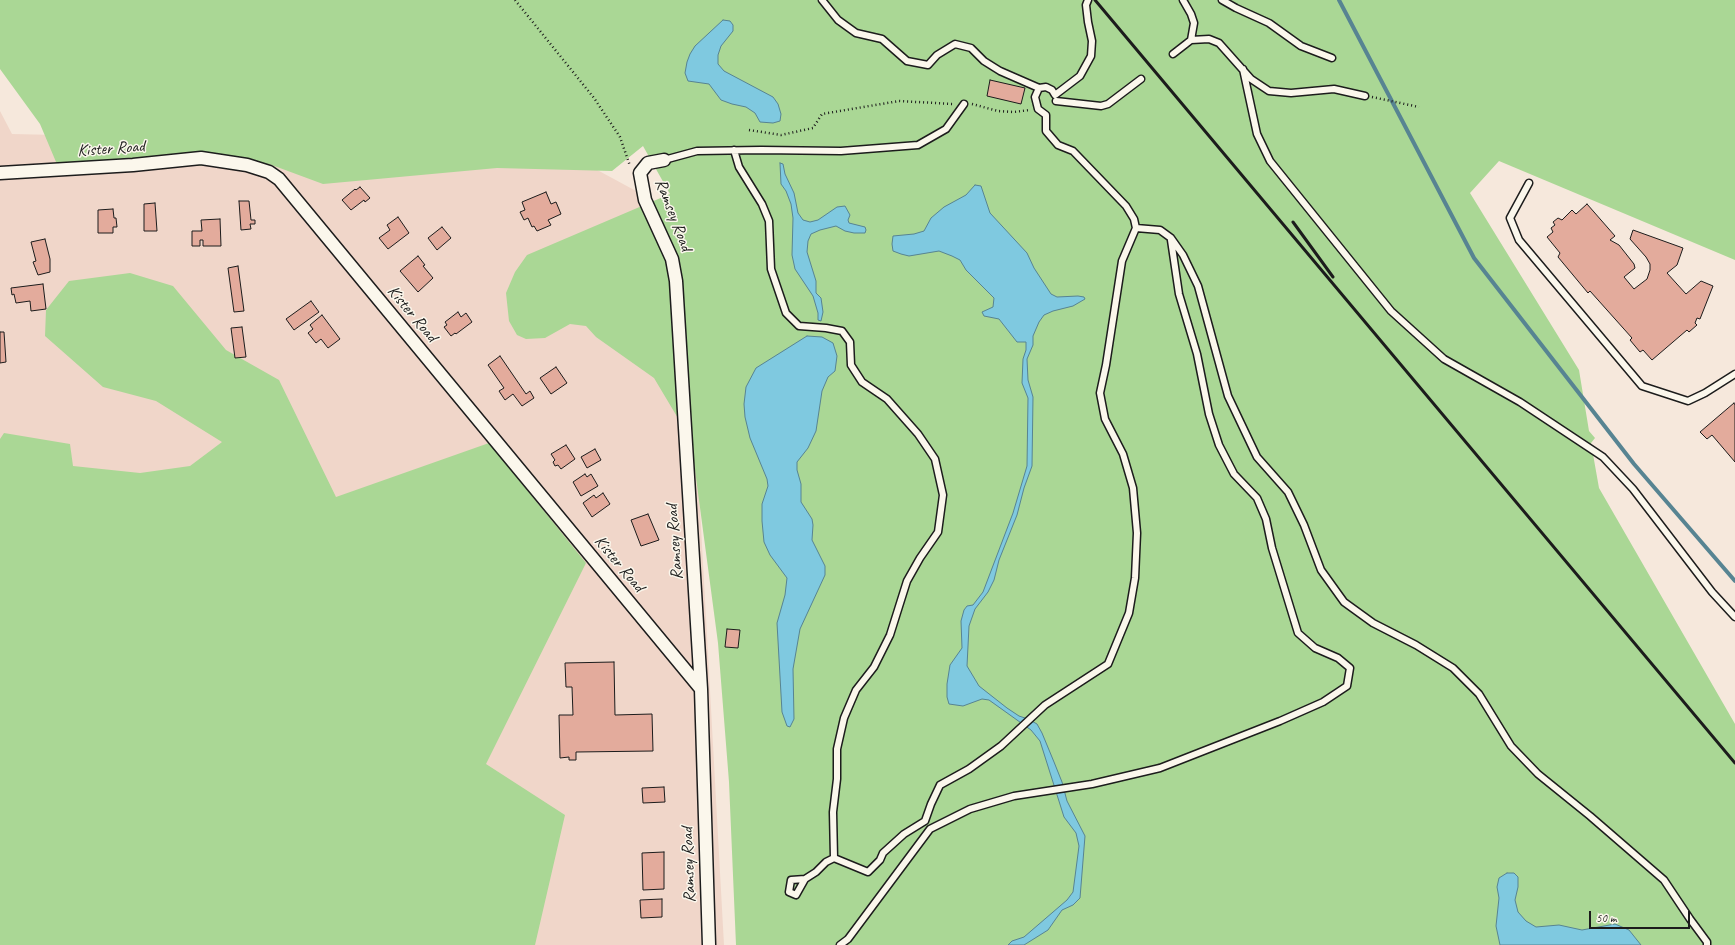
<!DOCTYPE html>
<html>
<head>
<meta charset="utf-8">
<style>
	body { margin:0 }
	#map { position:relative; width:1735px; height:945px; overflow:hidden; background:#f6e8dc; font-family:Caveat,sans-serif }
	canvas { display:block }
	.scale { position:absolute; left:1589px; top:911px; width:101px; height:18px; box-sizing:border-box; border:2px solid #1c1c1c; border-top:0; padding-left:5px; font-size:12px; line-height:14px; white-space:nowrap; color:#1c1c1c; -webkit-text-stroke:3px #fbf7ec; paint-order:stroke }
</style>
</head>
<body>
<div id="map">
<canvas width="1735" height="945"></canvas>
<div class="scale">50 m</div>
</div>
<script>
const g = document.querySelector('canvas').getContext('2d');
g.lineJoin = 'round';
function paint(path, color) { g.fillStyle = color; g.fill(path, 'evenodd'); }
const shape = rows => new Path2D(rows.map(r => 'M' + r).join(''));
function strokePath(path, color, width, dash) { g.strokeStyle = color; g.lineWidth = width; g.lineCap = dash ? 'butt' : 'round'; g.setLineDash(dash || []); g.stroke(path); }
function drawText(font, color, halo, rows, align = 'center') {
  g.font = font + ' Caveat,sans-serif'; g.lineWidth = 3; g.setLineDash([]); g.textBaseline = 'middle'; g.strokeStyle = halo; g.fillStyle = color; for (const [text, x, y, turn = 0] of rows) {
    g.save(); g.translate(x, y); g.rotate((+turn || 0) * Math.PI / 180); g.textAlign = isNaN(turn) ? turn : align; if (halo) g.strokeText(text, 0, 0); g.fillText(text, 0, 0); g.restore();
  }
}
paint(shape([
	[0,111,12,134,553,146,684,217,724,945,0,945]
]), '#f0d6c9');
paint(shape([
	[0,0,1735,0,1735,260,1499,161,1470,193,1579,370,1589,431,1595,438,1591,443,1599,488,1735,724,1735,945,736,945,729,782,718,643,691,440,654,378,596,337,586,326,570,324,545,338,526,339,517,335,509,321,506,293,515,272,527,255,670,194,643,146,612,171,497,168,323,184,269,164,59,169,40,124,0,69],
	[130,273,173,286,226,350,279,380,336,497,489,443,586,563,486,764,565,815,535,945,0,945,0,439,4,433,70,444,73,466,140,473,190,466,222,442,156,401,103,387,45,336,46,310,69,281]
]), '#aad795');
const water = shape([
	[723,20,730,21,733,25,733,31,721,46,718,55,718,64,724,71,773,97,778,104,781,114,780,121,773,123,760,122,755,113,746,107,732,104,721,100,709,84,688,81,685,73,687,62,690,54,695,46,723,20],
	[780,163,783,164,785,174,794,193,798,213,803,220,810,222,818,220,837,207,845,206,850,215,848,220,849,223,865,227,866,230,865,233,854,233,845,231,836,226,820,230,811,234,808,241,807,252,816,281,816,293,821,298,823,312,821,321,818,320,818,313,813,296,795,269,792,255,793,218,791,204,786,191,781,184,780,163],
	[975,185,981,186,990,213,1027,253,1034,268,1051,294,1057,297,1078,296,1084,297,1085,299,1073,306,1053,311,1044,315,1039,322,1033,336,1033,345,1027,359,1028,380,1033,397,1032,466,1024,488,1017,515,999,560,994,580,988,592,975,609,969,626,967,666,979,686,1007,708,1019,716,1028,719,1037,724,1042,733,1054,762,1062,782,1067,801,1085,836,1080,898,1073,905,1062,910,1048,930,1024,945,1008,945,1012,941,1024,937,1067,900,1073,892,1079,846,1076,833,1064,817,1040,741,1031,730,989,700,982,699,963,706,949,704,947,697,947,684,950,665,962,648,961,621,964,610,967,606,973,605,983,592,1013,513,1027,466,1028,398,1022,383,1023,359,1026,350,1026,342,1017,342,999,319,984,316,982,312,993,307,994,298,966,270,960,260,952,256,939,251,909,256,901,254,893,251,892,244,893,236,914,234,924,231,931,218,944,207,966,195,975,185],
	[807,336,822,337,833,343,837,356,835,371,828,377,822,391,816,431,808,448,797,462,797,470,801,484,801,502,812,519,813,525,812,540,825,566,825,575,800,629,793,669,794,719,790,727,787,726,782,712,777,623,785,595,787,578,770,555,764,542,762,521,762,504,768,486,767,479,750,438,745,417,744,404,746,387,756,368,807,336],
	[1507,873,1514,873,1518,877,1518,887,1515,900,1518,912,1526,921,1536,927,1559,925,1582,930,1615,924,1629,930,1641,945,1500,945,1496,926,1499,898,1497,887,1499,878,1507,873]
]);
paint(water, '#7fc9e0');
strokePath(water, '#578492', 1);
strokePath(shape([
	[1339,0,1474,258,1634,464,1735,581]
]), '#578492', 4);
const building = shape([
	[990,80,1025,88,1021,104,987,96,990,80],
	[360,187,370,198,365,202,364,200,351,210,342,200,355,189,356,190,360,187],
	[546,192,551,204,556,202,561,214,548,220,551,225,537,231,534,226,532,227,528,218,524,220,520,212,525,210,522,202,546,192],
	[239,201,249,201,251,220,255,220,255,224,250,224,251,229,241,230,239,201],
	[155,203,157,231,144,231,144,204,155,203],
	[1587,204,1615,236,1610,240,1619,245,1634,264,1635,268,1624,277,1634,289,1647,279,1650,270,1650,264,1646,257,1630,239,1633,230,1683,248,1677,265,1667,273,1686,294,1701,281,1713,286,1700,319,1697,318,1695,323,1697,325,1689,332,1687,330,1652,360,1643,350,1640,352,1630,340,1632,338,1590,291,1588,293,1558,257,1560,253,1547,237,1553,232,1551,228,1555,225,1553,222,1558,218,1562,220,1572,210,1576,214,1587,204],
	[113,209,114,218,116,218,117,227,113,227,113,233,98,233,98,210,113,209],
	[398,217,409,233,388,249,379,238,390,230,387,225,398,217],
	[220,219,221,246,203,246,203,240,200,240,200,246,192,246,192,231,202,231,201,220,220,219],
	[442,227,451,238,437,250,428,238,442,227],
	[45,239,50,259,50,272,38,275,33,262,36,261,31,242,45,239],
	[418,256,425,265,423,266,433,278,418,292,400,271,418,256],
	[238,266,244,311,234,312,228,268,238,266],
	[43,284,46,309,31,311,30,301,16,303,14,294,12,295,11,288,43,284],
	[311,301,319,312,294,330,286,319,311,301],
	[458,312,461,317,466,313,472,322,456,334,455,333,451,336,444,327,447,325,445,322,458,312],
	[322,315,340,339,328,348,321,339,316,343,308,333,313,329,310,325,322,315],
	[242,327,246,357,235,358,231,328,242,327],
	[0,332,4,332,6,362,0,363,0,332],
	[500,356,526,394,530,391,534,398,522,406,513,394,505,400,499,391,504,388,488,365,500,356],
	[556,367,567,383,551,394,540,378,556,367],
	[1734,403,1735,405,1735,462,1712,435,1707,439,1700,432,1734,403],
	[566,445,575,459,561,469,558,465,555,466,553,462,555,460,551,454,566,445],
	[595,449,601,460,587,468,581,457,595,449],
	[585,474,587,477,591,474,598,486,581,496,573,482,585,474],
	[603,493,610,504,592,517,583,503,594,495,596,498,603,493],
	[648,514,659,540,641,546,631,520,648,514],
	[727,629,740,630,738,648,725,647,727,629],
	[614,662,615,715,652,714,653,751,576,752,576,760,569,760,569,757,560,758,559,715,573,715,572,687,566,687,565,663,614,662],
	[664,787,665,802,643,803,642,788,664,787],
	[664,852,664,889,643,890,642,853,664,852],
	[662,899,662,917,641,918,640,900,662,899]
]);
paint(building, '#e3ab9c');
strokePath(building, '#1c1c1c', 1);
const service = shape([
	[822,0,838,20,856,33,882,39,907,61,928,65,937,55,955,44,971,48,984,61,1000,71,1039,88,1046,87,1052,90,1055,95,1080,76,1091,56,1092,41,1088,22,1086,5,1088,0],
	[1183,0,1191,14,1194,23,1191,40],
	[1222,0,1236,8,1269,23,1301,46,1332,58],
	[1173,54,1191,40,1209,39,1219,43,1251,79,1269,91,1291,93,1334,89,1365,96],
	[1243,69,1257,134,1270,161,1391,311,1444,359,1520,402,1603,457,1633,489,1712,592,1735,617],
	[1039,88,1035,97,1038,109,1046,115,1046,131,1058,145,1073,151,1126,206,1134,219,1136,228,1160,230,1171,238,1183,255,1198,286,1228,396,1257,457,1288,492,1304,525,1321,570,1344,602,1373,623,1416,645,1453,668,1479,694,1511,746,1538,774,1590,816,1664,880,1690,919,1707,942,1707,945],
	[1056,101,1101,106,1108,104,1141,79],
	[734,150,739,167,762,204,769,221,771,269,786,313,799,326,826,328,842,331,850,342,851,365,862,382,887,399,918,434,935,459,943,495,938,532,920,558,907,581,890,635,874,667,856,690,844,718,837,749,837,779,833,812,834,858],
	[664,160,697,151,761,150,841,151,918,145,946,129,964,104],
	[1529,183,1510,218,1519,240,1642,386,1688,401,1705,393,1735,374],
	[805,879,791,880,789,892,796,895,805,879,816,872,826,862,834,858,868,872,880,860,883,853,904,834,925,821,931,804,940,785,969,769,1001,746,1045,705,1108,664,1129,613,1135,578,1137,533,1133,488,1123,454,1105,419,1100,393,1106,365,1122,261,1136,228],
	[840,945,848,939,930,829,970,809,1014,796,1092,784,1160,768,1280,721,1323,702,1347,686,1350,668,1338,658,1315,648,1298,633,1272,548,1266,519,1257,498,1234,474,1219,445,1209,414,1197,354,1179,294,1171,240]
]);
const minor = shape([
	[664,160,648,163,640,173,645,200,672,259,676,281,701,689,709,945],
	[0,173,133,165,201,158,247,165,269,172,279,179,701,689]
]);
strokePath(service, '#1c1c1c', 9);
strokePath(minor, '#1c1c1c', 15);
strokePath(shape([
	[515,0,594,98,620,137,630,166],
	[1372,97,1419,107],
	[972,104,998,111,1014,112,1030,110],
	[749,130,781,135,813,128,822,114,899,101,953,104]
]), '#1c1c1c', 2.5, [1, 3]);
strokePath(service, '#fbf7ec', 6);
strokePath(minor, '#fbf7ec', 12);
strokePath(shape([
	[1095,0,1735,763],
	[1293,222,1333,277]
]), '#1c1c1c', 3);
drawText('17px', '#1c1c1c', '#fbf7ec', [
	["Kister Road",111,149,-4],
	["Ramsey Road",673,215,69],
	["Kister Road",412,314,50],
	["Ramsey Road",675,542,-94],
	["Kister Road",619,564,50],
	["Ramsey Road",689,865,-92]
]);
</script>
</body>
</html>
